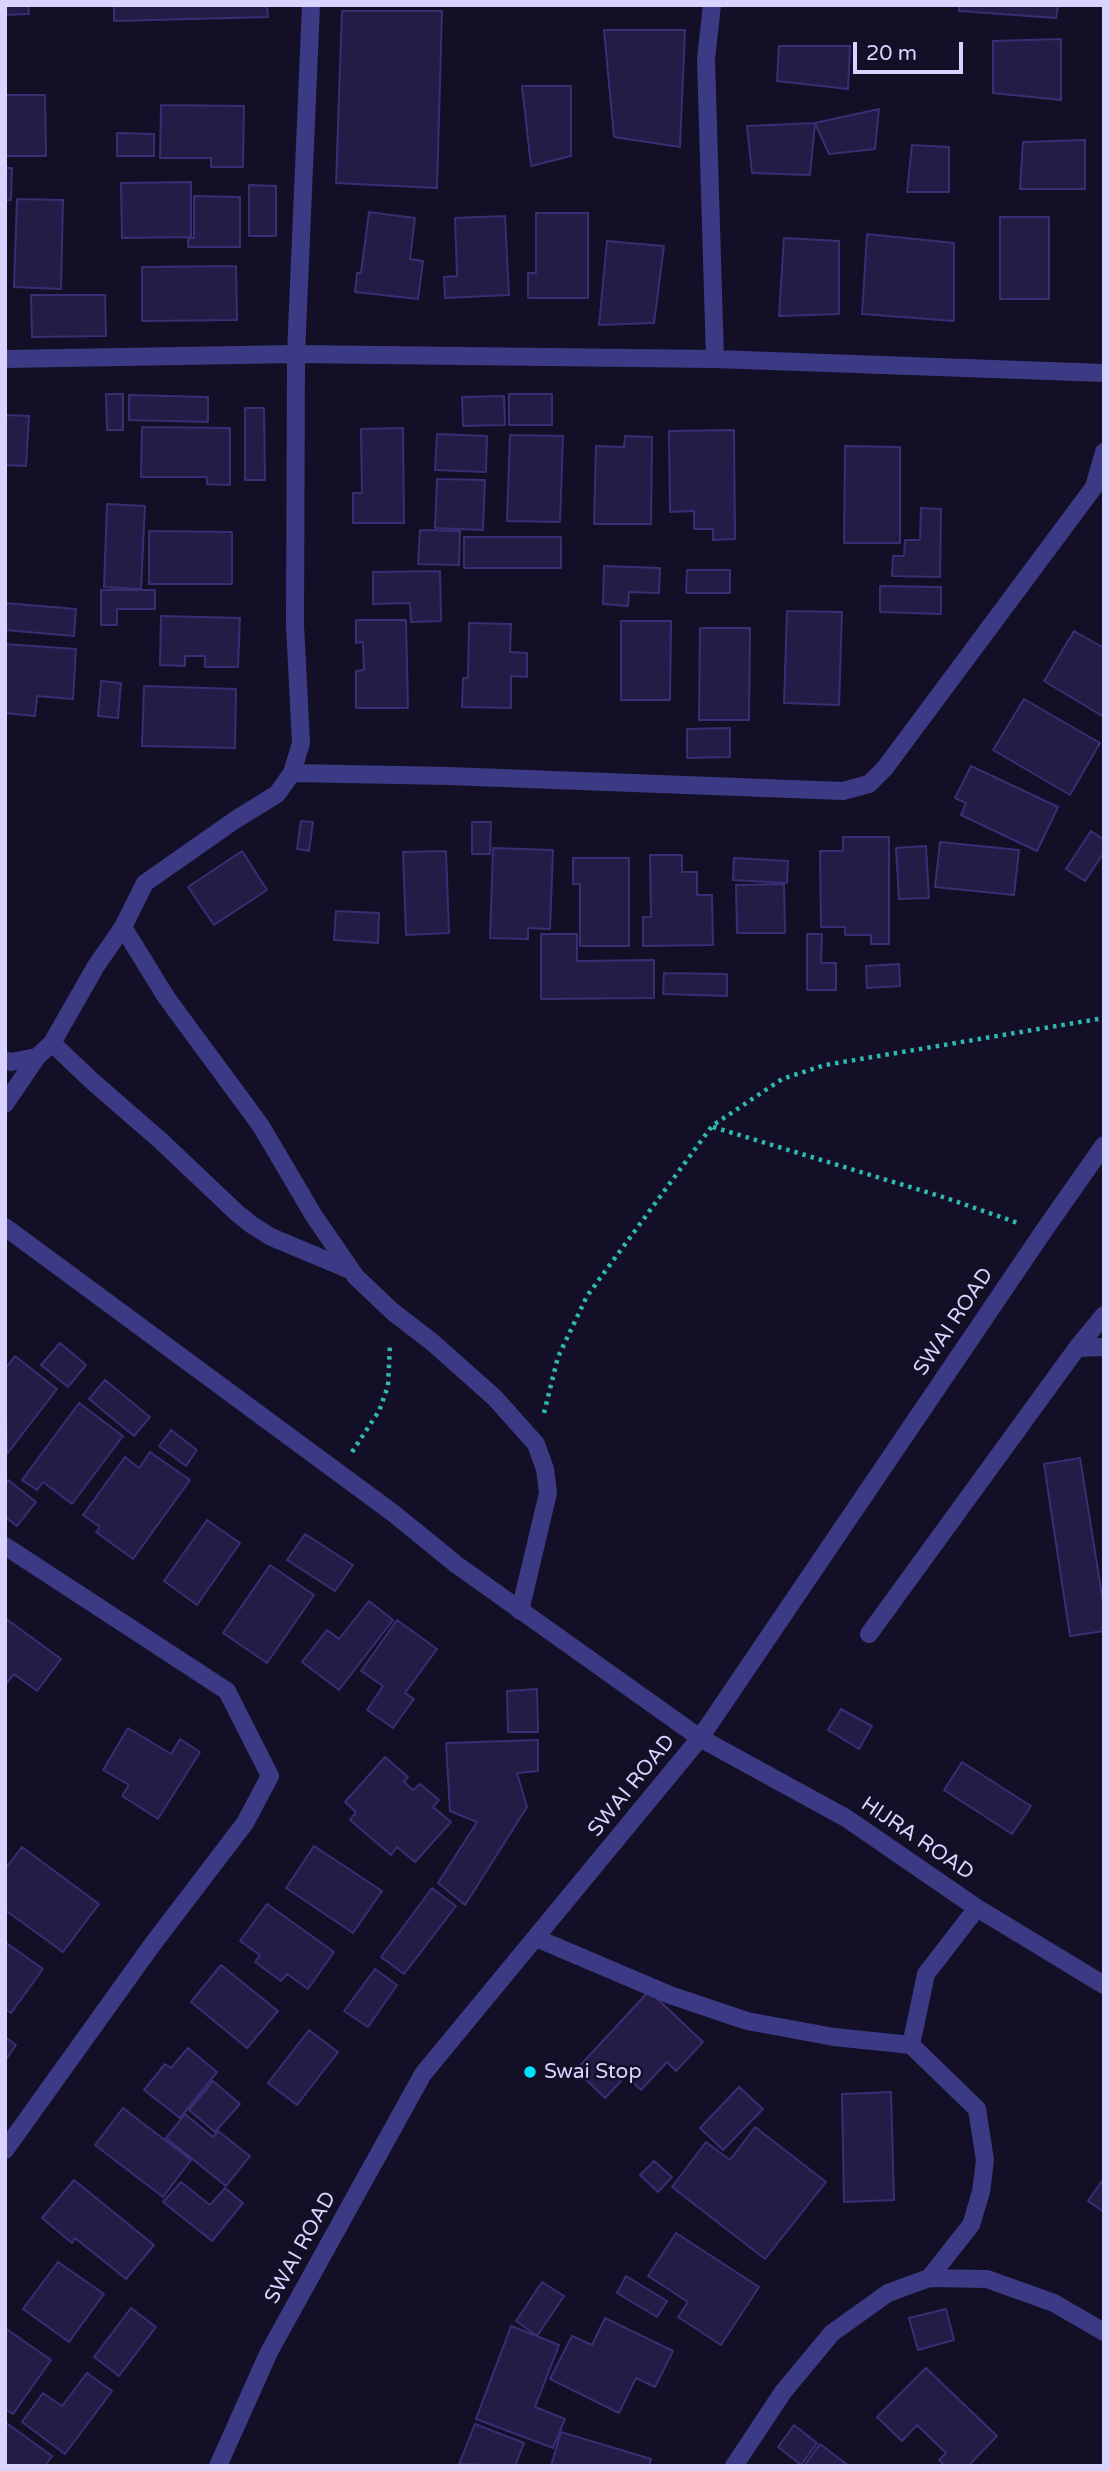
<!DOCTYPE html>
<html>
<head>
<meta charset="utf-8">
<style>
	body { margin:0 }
	#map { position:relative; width:1109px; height:2471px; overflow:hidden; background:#130f26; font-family:"Varela Round",sans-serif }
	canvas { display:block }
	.frame { position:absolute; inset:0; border:7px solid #d9d4ff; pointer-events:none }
	.scale { position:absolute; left:853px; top:42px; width:110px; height:32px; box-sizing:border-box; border:4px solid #d9d4ff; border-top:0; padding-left:9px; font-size:21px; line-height:24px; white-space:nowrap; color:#d9d4ff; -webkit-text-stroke:5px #130f26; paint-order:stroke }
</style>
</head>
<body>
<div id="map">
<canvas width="1109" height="2471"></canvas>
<div class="frame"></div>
<div class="scale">20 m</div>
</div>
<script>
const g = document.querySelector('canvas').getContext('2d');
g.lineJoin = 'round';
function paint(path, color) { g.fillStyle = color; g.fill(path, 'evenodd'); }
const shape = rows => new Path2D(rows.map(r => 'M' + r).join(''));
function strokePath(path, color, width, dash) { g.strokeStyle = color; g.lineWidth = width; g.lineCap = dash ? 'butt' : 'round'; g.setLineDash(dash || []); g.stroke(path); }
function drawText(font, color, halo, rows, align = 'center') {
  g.font = font + ' "Varela Round",sans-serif'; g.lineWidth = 5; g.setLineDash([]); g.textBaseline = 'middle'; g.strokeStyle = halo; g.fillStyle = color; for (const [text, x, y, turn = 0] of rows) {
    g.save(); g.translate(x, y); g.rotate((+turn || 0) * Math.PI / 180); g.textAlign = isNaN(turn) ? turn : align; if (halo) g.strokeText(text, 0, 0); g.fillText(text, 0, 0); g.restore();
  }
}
const building = shape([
	[5,5,28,5,29,14,5,15,5,5],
	[114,5,267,5,268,17,114,21,114,5],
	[959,5,1058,5,1056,18,959,11,959,5],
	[342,11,442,11,437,188,336,183,342,11],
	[604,30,685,30,680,147,614,137,604,30],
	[1061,39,1061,100,993,93,993,41,1061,39],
	[779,46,850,46,848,89,777,81,779,46],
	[522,86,571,86,571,156,531,166,522,86],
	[5,95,45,95,46,156,5,156,5,95],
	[161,105,244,106,243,167,211,167,211,158,160,158,161,105],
	[879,109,875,149,829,154,815,123,879,109],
	[815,123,810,175,752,173,747,126,815,123],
	[117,133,154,134,154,156,117,156,117,133],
	[1085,140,1085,189,1020,189,1023,142,1085,140],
	[912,145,949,147,949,192,907,192,912,145],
	[5,168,12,168,11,200,5,200,5,168],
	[191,182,191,237,122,238,121,183,191,182],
	[249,185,276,186,276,236,249,236,249,185],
	[194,196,240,197,240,247,188,247,188,238,194,238,194,196],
	[17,199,63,200,61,289,14,287,17,199],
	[369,212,415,218,410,259,423,261,418,299,355,292,357,273,361,273,369,212],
	[536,213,588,213,588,298,528,298,528,273,536,273,536,213],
	[505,216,509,295,445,298,444,277,457,276,455,218,505,216],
	[1000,217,1049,217,1049,299,1000,299,1000,217],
	[867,234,954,243,954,321,862,314,867,234],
	[784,238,839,241,839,314,779,316,784,238],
	[607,241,664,246,654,323,599,325,607,241],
	[236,266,237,320,142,321,142,267,236,266],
	[31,295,105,295,106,336,32,337,31,295],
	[106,394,123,394,123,430,107,430,106,394],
	[509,394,552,394,552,425,509,425,509,394],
	[129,395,208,397,208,422,129,420,129,395],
	[504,396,505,425,463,426,462,397,504,396],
	[245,408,264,408,265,480,245,480,245,408],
	[5,415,29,416,26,466,5,465,5,415],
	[142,427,230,428,230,485,207,484,207,477,141,477,142,427],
	[403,428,404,523,353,523,353,493,362,493,361,429,403,428],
	[734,430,735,539,713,540,713,529,694,529,694,511,670,512,669,431,734,430],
	[437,434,487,436,486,472,435,470,437,434],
	[510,435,563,436,560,522,507,521,510,435],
	[625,436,652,437,651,524,594,524,596,446,624,447,625,436],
	[845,446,900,447,900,543,844,543,845,446],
	[437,479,485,480,483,530,435,528,437,479],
	[107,504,145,506,141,589,104,587,107,504],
	[921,508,941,509,940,577,892,576,893,556,904,556,905,540,920,540,921,508],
	[420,530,460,531,459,565,418,564,420,530],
	[149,531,232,532,232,584,149,584,149,531],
	[464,537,561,537,561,568,464,568,464,537],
	[604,566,660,568,659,593,629,592,628,606,603,604,604,566],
	[687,570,730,570,730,593,686,593,687,570],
	[440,571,441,621,411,622,410,603,373,604,373,572,440,571],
	[880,586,941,587,941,614,880,612,880,586],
	[101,590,155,590,155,609,117,609,117,625,101,625,101,590],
	[5,603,76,609,74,636,5,630,5,603],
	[787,611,842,612,839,705,784,703,787,611],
	[161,616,240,618,238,667,205,667,205,656,185,656,185,666,160,665,161,616],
	[356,620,406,620,408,708,356,708,356,671,364,670,363,642,356,643,356,620],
	[621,621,671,621,670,700,621,700,621,621],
	[469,623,511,624,510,652,527,653,527,677,511,676,511,708,462,707,463,678,468,678,469,623],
	[700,628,750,628,749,720,699,720,700,628],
	[1074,631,1104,648,1104,717,1044,681,1074,631],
	[5,644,76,649,73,699,37,696,35,716,5,713,5,644],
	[101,681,121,683,118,718,98,716,101,681],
	[144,686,236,689,235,748,142,746,144,686],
	[1024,699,1100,743,1070,795,993,750,1024,699],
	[730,728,730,757,687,758,687,729,730,728],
	[971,766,1058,807,1037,851,961,815,966,803,955,798,971,766],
	[301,821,313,822,309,851,297,849,301,821],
	[472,822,491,822,490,854,472,854,472,822],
	[1091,831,1104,840,1104,852,1085,881,1066,869,1091,831],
	[843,837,889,837,889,944,871,944,871,935,845,935,845,927,821,927,820,851,843,851,843,837],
	[940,842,1019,850,1014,895,935,887,940,842],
	[926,846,929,898,899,899,896,848,926,846],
	[493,848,553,850,550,929,528,928,528,939,490,938,493,848],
	[242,851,267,890,214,925,188,887,242,851],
	[446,851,449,933,406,935,403,852,446,851],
	[650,855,682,855,682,872,697,872,697,895,712,895,713,945,643,946,643,917,651,917,650,855],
	[573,858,629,858,629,946,580,946,580,884,573,884,573,858],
	[734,858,788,861,787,883,733,880,734,858],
	[784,884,785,933,737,933,736,885,784,884],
	[336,911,379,913,378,943,334,940,336,911],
	[541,934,577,934,577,961,654,960,654,998,541,999,541,934],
	[807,934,822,934,821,963,836,963,836,990,807,990,807,934],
	[899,964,900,986,867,988,866,966,899,964],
	[664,973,727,974,727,996,663,994,664,973],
	[60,1343,86,1365,68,1387,41,1365,60,1343],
	[15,1356,57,1389,7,1454,5,1369,15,1356],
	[105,1380,150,1417,134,1436,89,1399,105,1380],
	[79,1403,123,1436,72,1504,43,1482,37,1490,22,1480,79,1403],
	[171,1430,197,1450,186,1466,159,1446,171,1430],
	[150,1452,190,1480,133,1559,96,1532,100,1527,83,1515,125,1457,139,1468,150,1452],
	[1080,1458,1104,1608,1104,1631,1070,1636,1044,1464,1080,1458],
	[8,1480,36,1502,17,1526,5,1517,5,1484,8,1480],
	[207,1520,240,1543,197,1605,164,1581,207,1520],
	[305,1534,353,1565,335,1591,287,1560,305,1534],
	[270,1565,314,1595,267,1663,223,1633,270,1565],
	[369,1601,393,1620,339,1690,302,1662,327,1630,339,1639,369,1601],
	[5,1618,61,1659,37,1691,14,1674,5,1685,5,1618],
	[397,1620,437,1649,405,1693,414,1699,393,1728,367,1710,383,1686,361,1671,397,1620],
	[537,1689,538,1732,508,1732,507,1691,537,1689],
	[841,1709,872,1726,859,1749,828,1730,841,1709],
	[128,1728,171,1754,180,1739,200,1752,158,1819,122,1796,129,1785,103,1770,128,1728],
	[538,1740,538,1771,517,1773,527,1807,465,1905,438,1883,477,1822,450,1811,446,1743,538,1740],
	[385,1757,408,1777,404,1782,413,1790,420,1784,439,1800,433,1807,451,1822,415,1862,397,1847,391,1855,350,1820,356,1812,345,1802,385,1757],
	[962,1762,1031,1806,1012,1834,944,1790,962,1762],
	[314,1846,382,1891,353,1933,286,1888,314,1846],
	[22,1847,99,1904,63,1952,5,1910,5,1869,22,1847],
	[432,1888,456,1906,404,1974,381,1957,432,1888],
	[267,1904,334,1952,308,1989,287,1974,281,1981,255,1962,260,1955,240,1941,267,1904],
	[5,1942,43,1969,11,2013,5,2009,5,1942],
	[221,1965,278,2011,247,2048,191,2002,221,1965],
	[375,1969,397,1985,368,2027,344,2011,375,1969],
	[649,1991,703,2042,676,2071,667,2062,641,2090,626,2076,605,2098,576,2070,649,1991],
	[309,2030,338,2052,297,2105,268,2083,309,2030],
	[5,2037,16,2045,5,2061,5,2037],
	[188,2048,217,2072,180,2118,144,2090,165,2064,171,2068,188,2048],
	[213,2081,240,2104,215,2132,189,2110,213,2081],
	[739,2087,763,2109,723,2150,700,2128,739,2087],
	[891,2092,894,2200,844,2202,842,2094,891,2092],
	[123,2108,191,2160,163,2197,95,2145,123,2108],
	[185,2114,213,2137,218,2131,250,2156,226,2186,166,2138,185,2114],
	[755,2127,826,2182,765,2259,672,2187,706,2142,730,2160,755,2127],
	[654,2161,672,2177,658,2192,640,2175,654,2161],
	[1104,2178,1104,2212,1088,2201,1104,2178],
	[74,2180,154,2245,126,2279,75,2238,72,2243,42,2218,74,2180],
	[181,2182,210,2205,225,2188,243,2203,212,2241,163,2202,181,2182],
	[676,2233,759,2287,721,2345,678,2317,688,2302,648,2276,676,2233],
	[58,2262,104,2294,69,2342,23,2309,58,2262],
	[626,2276,667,2301,657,2317,617,2293,626,2276],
	[542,2282,564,2296,537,2336,516,2321,542,2282],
	[131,2308,156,2327,119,2376,94,2357,131,2308],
	[946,2309,954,2340,918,2350,909,2318,946,2309],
	[605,2318,673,2351,655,2387,636,2378,619,2413,550,2379,572,2336,592,2345,605,2318],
	[511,2326,559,2345,535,2407,565,2419,553,2448,476,2419,511,2326],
	[5,2328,51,2360,13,2414,5,2409,5,2328],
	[926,2368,997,2436,968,2466,945,2466,939,2460,946,2453,917,2425,902,2441,877,2417,926,2368],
	[87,2373,112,2391,65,2454,22,2422,43,2393,62,2406,87,2373],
	[5,2422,52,2456,45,2466,5,2466,5,2422],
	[475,2424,524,2443,515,2466,459,2464,475,2424],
	[794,2425,817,2443,801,2465,778,2447,794,2425],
	[561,2432,651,2459,649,2466,551,2466,561,2432],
	[820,2444,849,2466,804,2466,820,2444]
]);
paint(building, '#241b47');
strokePath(building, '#3b2d73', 2);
strokePath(shape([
	[713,1127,946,1198,1018,1223],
	[544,1413,558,1357,587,1296,712,1126,782,1079,825,1065,1104,1018],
	[352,1452,379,1411,388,1386,390,1344]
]), '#2fb8b0', 4.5, [3.5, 5]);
strokePath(shape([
	[712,5,706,59,715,359],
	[5,359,296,354,715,359,1104,373],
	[292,773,449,776,843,791,869,784,885,768,1094,487,1104,452],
	[123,927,166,997,261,1126,314,1216,356,1277,393,1312,432,1342,495,1398,536,1444,545,1469,548,1493,520,1611],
	[52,1043,92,1081,161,1141,237,1213,252,1225,271,1237,350,1270],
	[5,1060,11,1062,37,1057,52,1043,96,966,123,927,145,883,235,820,277,794,292,773,301,743,295,625,296,354,311,5],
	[5,1104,37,1057],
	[5,1227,393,1513,457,1565,700,1738,846,1818,977,1908,1104,1985],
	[1077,1348,1104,1347],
	[5,1546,227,1691,270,1776,245,1823,152,1945,5,2150],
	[869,1634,1077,1348,1104,1315],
	[536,1938,670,1995,747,2021,834,2037,911,2045,977,2109,985,2160,981,2192,971,2225,929,2278],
	[911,2045,926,1974,977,1908],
	[734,2466,783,2392,832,2333,888,2293,929,2278,987,2279,1054,2303,1104,2332]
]), '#3d3a85', 18);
strokePath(shape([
	[218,2466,269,2352,423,2074,700,1738,1043,1232,1104,1145]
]), '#3d3a85', 18);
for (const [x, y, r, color] of [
	[530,2072,7,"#00e5ff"]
]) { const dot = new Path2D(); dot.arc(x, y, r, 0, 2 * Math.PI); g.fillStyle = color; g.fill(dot); strokePath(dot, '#130f26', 2.5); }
drawText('21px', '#d9d4ff', '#130f26', [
	["SWAI ROAD",954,1322,-56],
	["SWAI ROAD",632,1786,-51],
	["HIJRA ROAD",917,1839,34],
	["SWAI ROAD",301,2248,-61]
]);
drawText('21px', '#d9d4ff', '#130f26', [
	["Swai Stop",544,2072]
], 'left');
</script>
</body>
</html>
